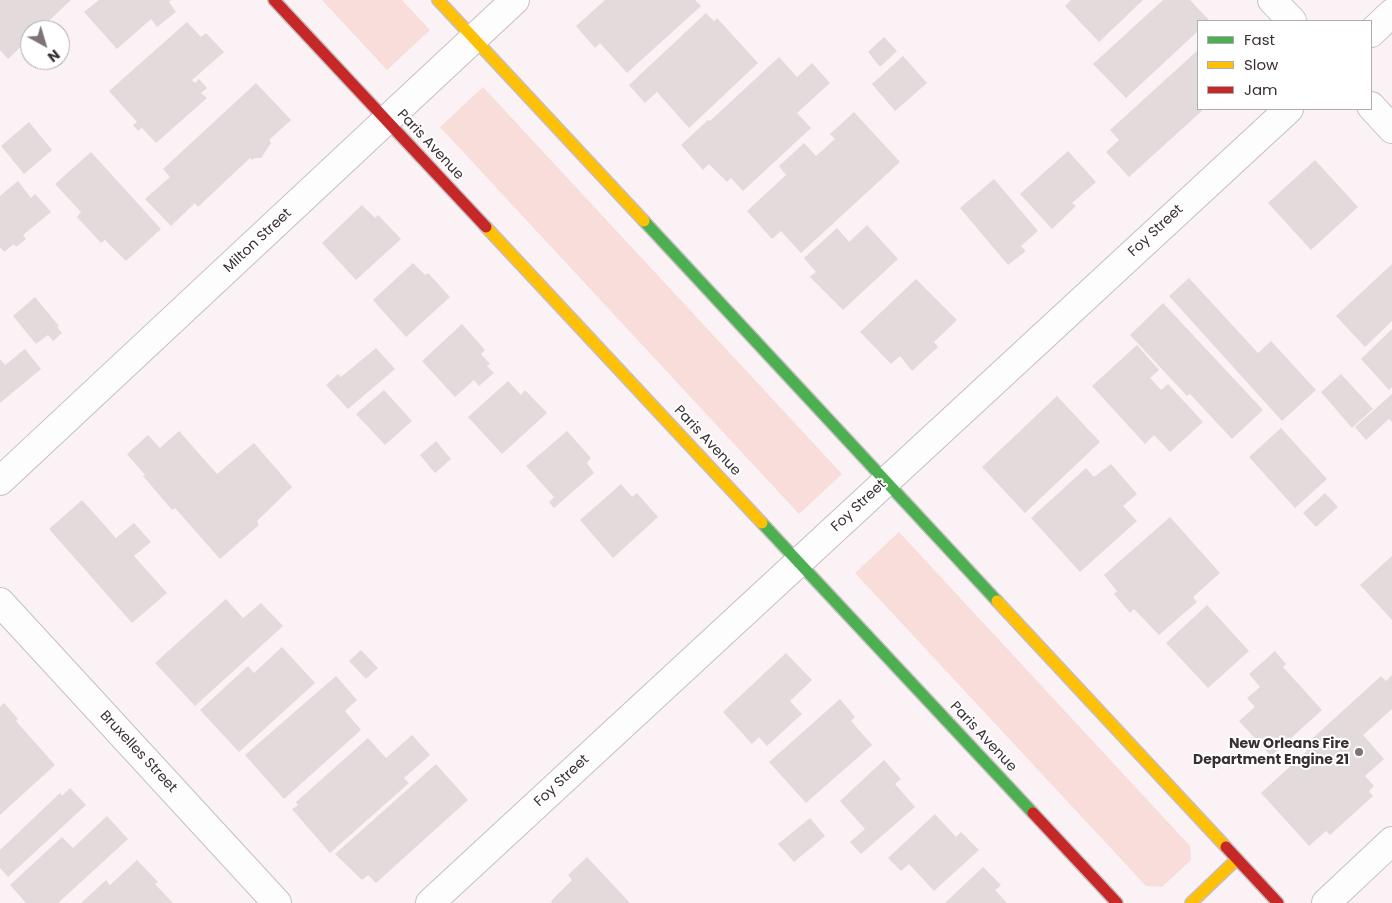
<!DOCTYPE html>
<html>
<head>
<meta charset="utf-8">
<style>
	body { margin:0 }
	#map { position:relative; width:1392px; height:903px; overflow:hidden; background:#faf2f5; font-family:Poppins,sans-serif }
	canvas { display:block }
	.legend { position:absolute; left:1197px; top:20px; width:175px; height:90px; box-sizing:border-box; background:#fff; border:1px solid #b0acad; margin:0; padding:6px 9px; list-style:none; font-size:15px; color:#393033 }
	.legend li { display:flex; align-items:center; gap:10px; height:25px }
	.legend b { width:25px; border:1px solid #b0acad }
	.north { position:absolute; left:20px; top:20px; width:50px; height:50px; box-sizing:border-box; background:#fff; border:1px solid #b0acad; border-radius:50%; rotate:141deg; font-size:14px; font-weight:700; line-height:20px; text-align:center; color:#393033 }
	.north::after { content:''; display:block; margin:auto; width:18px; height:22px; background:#7d7477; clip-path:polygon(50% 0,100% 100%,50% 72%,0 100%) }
</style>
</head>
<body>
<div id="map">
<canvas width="1392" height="903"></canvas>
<ul class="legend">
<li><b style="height:6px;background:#4caf50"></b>Fast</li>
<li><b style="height:6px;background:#ffc107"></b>Slow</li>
<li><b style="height:6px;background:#c62828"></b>Jam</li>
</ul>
<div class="north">N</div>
</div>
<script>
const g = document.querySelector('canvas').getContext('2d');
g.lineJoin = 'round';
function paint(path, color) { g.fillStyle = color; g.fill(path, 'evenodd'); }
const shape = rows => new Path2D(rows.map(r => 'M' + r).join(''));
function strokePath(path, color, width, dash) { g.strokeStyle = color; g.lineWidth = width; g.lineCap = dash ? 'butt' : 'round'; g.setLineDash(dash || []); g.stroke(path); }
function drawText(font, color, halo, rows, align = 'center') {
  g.font = font + ' Poppins,sans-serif'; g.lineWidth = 4; g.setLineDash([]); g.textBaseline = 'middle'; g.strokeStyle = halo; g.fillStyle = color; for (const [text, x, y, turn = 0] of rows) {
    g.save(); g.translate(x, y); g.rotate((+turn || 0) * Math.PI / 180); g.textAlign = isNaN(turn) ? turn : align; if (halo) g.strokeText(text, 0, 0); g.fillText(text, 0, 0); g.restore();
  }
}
paint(shape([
	[322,0,402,0,430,30,387,70],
	[483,87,842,474,799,514,440,127],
	[899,532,1190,846,1191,860,1162,887,1146,886,855,573]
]), '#f8ddda');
paint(shape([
	[0,0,71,0,39,30,30,30,30,38,8,59,0,50],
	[99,0,171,0,169,2,176,12,157,27,151,19,117,49,84,12],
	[605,0,695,0,701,6,627,73,600,43,595,48,576,26],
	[1071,0,1143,0,1099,42,1065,6],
	[1163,0,1190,0,1210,21,1198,21,1198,31,1126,98,1093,64],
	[706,13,714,21,717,18,758,63,689,128,657,92,645,103,629,85],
	[187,22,201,37,206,33,224,52,192,80,195,83,199,79,207,88,201,93,207,98,156,143,142,128,138,131,133,125,137,122,109,91],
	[884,37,897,51,880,67,868,52],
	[1198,50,1198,109,1204,109,1129,177,1106,152,1119,140,1110,130],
	[903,56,927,83,895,111,872,84],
	[779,57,797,77,812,63,830,83,797,113,811,128,743,191,731,178,727,182,709,164,703,170,681,145,708,120,710,121],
	[256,83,291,120,269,140,271,143,261,158,255,158,252,160,250,158,198,207,195,203,171,226,145,199,170,177,163,169],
	[854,112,900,162,801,253,781,231,772,239,747,211,786,175,779,166,804,143,816,156,835,139,830,134],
	[29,122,52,150,24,174,1,146],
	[1068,151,1096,182,1072,203,1076,206,1052,229,1020,194],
	[91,152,161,229,126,261,105,240,101,243,77,217,81,212,55,184],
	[1315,160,1358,207,1311,250,1268,203],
	[994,179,1038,231,1021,246,1026,251,1008,265,960,208],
	[18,181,31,198,35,194,51,212,23,235,26,239,16,247,14,244,4,252,0,247,0,196],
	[362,205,375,218,378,215,401,239,356,280,322,243],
	[867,225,898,259,843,310,810,277,816,272,804,258,837,228,849,242],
	[413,263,425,275,428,273,450,297,406,337,373,300],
	[1392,264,1392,321,1365,347,1336,316],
	[1189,278,1258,353,1271,341,1316,390,1282,421,1169,296],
	[916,279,957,320,934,342,938,347,912,371,900,356,891,364,860,332],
	[35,297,59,326,57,327,62,333,53,341,48,335,36,344,13,316],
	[1163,303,1263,410,1232,439,1190,394,1187,396,1130,335],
	[462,324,485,350,481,354,490,364,487,366,494,373,479,386,474,380,455,397,422,361],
	[1392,329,1392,387,1389,390,1361,359],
	[1137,345,1159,370,1150,378,1161,390,1168,384,1203,422,1170,452,1154,435,1145,444,1092,386],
	[376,348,395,369,348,409,326,385,338,374,341,377],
	[25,349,41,369,0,403,0,359,5,365],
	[1341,374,1373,409,1352,428,1321,392],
	[508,381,521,395,525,390,547,413,502,454,468,417],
	[384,390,412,421,385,445,356,414],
	[1392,394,1392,422,1389,419,1366,440,1355,427],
	[1057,396,1100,442,1025,513,982,467],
	[1281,428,1327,479,1295,508,1249,457],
	[179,431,217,474,254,443,292,487,257,521,259,525,220,559,175,508,172,510,143,476,145,475,127,454,148,435,160,448],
	[567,431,591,458,587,463,594,473,554,508,549,502,554,497,526,466],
	[436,441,451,459,435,473,420,455],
	[1111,464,1137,494,1123,506,1137,521,1080,572,1031,518,1086,468,1094,477],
	[621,484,632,497,637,493,658,517,613,558,580,520],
	[1325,493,1338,507,1316,527,1303,513],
	[82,500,116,538,134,523,151,542,134,556,167,593,132,623,49,529],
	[1170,517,1220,573,1193,597,1197,602,1159,635,1134,609,1130,613,1114,594,1117,591,1104,575],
	[1392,556,1392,620,1360,585],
	[226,599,243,618,261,603,283,626,195,706,155,663],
	[1207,605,1249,651,1208,688,1166,643],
	[282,647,315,683,239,752,200,710,248,666,254,673],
	[361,650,378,668,366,679,349,661],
	[1275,651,1286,664,1283,667,1322,710,1271,756,1239,721,1255,707,1247,698,1260,687,1249,674],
	[786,653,812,680,790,701,802,714,767,746,759,737,752,744,723,712],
	[1392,675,1392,709,1363,735,1384,759,1365,776,1374,786,1369,791,1373,796,1330,835,1326,831,1309,846,1261,793,1307,751,1303,747,1381,676,1386,681],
	[336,676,357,700,345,711,361,730,284,799,245,755],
	[840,699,855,717,851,721,872,745,806,803,769,762],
	[4,703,18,719,16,721,55,765,0,815,0,707],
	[412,735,430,755,404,778,409,783,330,853,292,809,298,805,296,802,368,738,386,758],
	[884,760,901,779,895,784,915,807,861,854,850,842,865,829,840,801],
	[436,764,468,800,376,883,368,875,362,880,335,854],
	[70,788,86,805,8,877,0,868,0,850,60,793,62,796],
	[935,814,956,837,961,832,979,850,934,891,909,864,901,871,888,858],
	[107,816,128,839,58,903,26,903,10,885,62,837,73,848],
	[810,818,825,836,794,862,778,844],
	[587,857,630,903,552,903,551,901,572,880,568,875],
	[137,860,158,882,155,884,173,903,81,903,106,880,110,885],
	[983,867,1001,885,995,890,1007,903,945,903]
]), '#e2dadb');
const street = shape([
	[1272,0,1292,21],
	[1371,33,1392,13],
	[1371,106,1392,129],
	[0,481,515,0],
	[0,602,277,903],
	[430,903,1289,109],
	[1326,903,1392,841]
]);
const fast = shape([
	[644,221,997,601],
	[762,523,1033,813]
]);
const slow = shape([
	[438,0,644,221],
	[486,227,762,523],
	[997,601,1226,847],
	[1191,903,1237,859]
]);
const jam = shape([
	[274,0,486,227],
	[1033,813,1117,903],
	[1226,847,1278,903]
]);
strokePath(street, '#c6bec1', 30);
strokePath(fast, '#c6bec1', 14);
strokePath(slow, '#c6bec1', 14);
strokePath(jam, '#c6bec1', 14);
strokePath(street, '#fefdfe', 28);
strokePath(fast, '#4caf50', 11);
strokePath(slow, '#ffc107', 11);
strokePath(jam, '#c62828', 11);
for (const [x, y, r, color] of [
	[1359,752,5,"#7d7477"]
]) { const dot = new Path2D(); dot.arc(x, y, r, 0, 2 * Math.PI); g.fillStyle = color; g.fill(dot); strokePath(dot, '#fff', 2); }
drawText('14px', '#393033', '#fff', [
	["Paris Avenue",430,145,47],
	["Foy Street",1156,231,-43],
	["Milton Street",258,241,-43],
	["Paris Avenue",707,441,47],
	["Foy Street",859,506,-43],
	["Paris Avenue",983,737,47],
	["Bruxelles Street",138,752,47],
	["Foy Street",562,781,-43]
]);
drawText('bold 14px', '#393033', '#fff', [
	["New Orleans Fire",1349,744],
	["Department Engine 21",1349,760]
], 'right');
</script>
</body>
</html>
